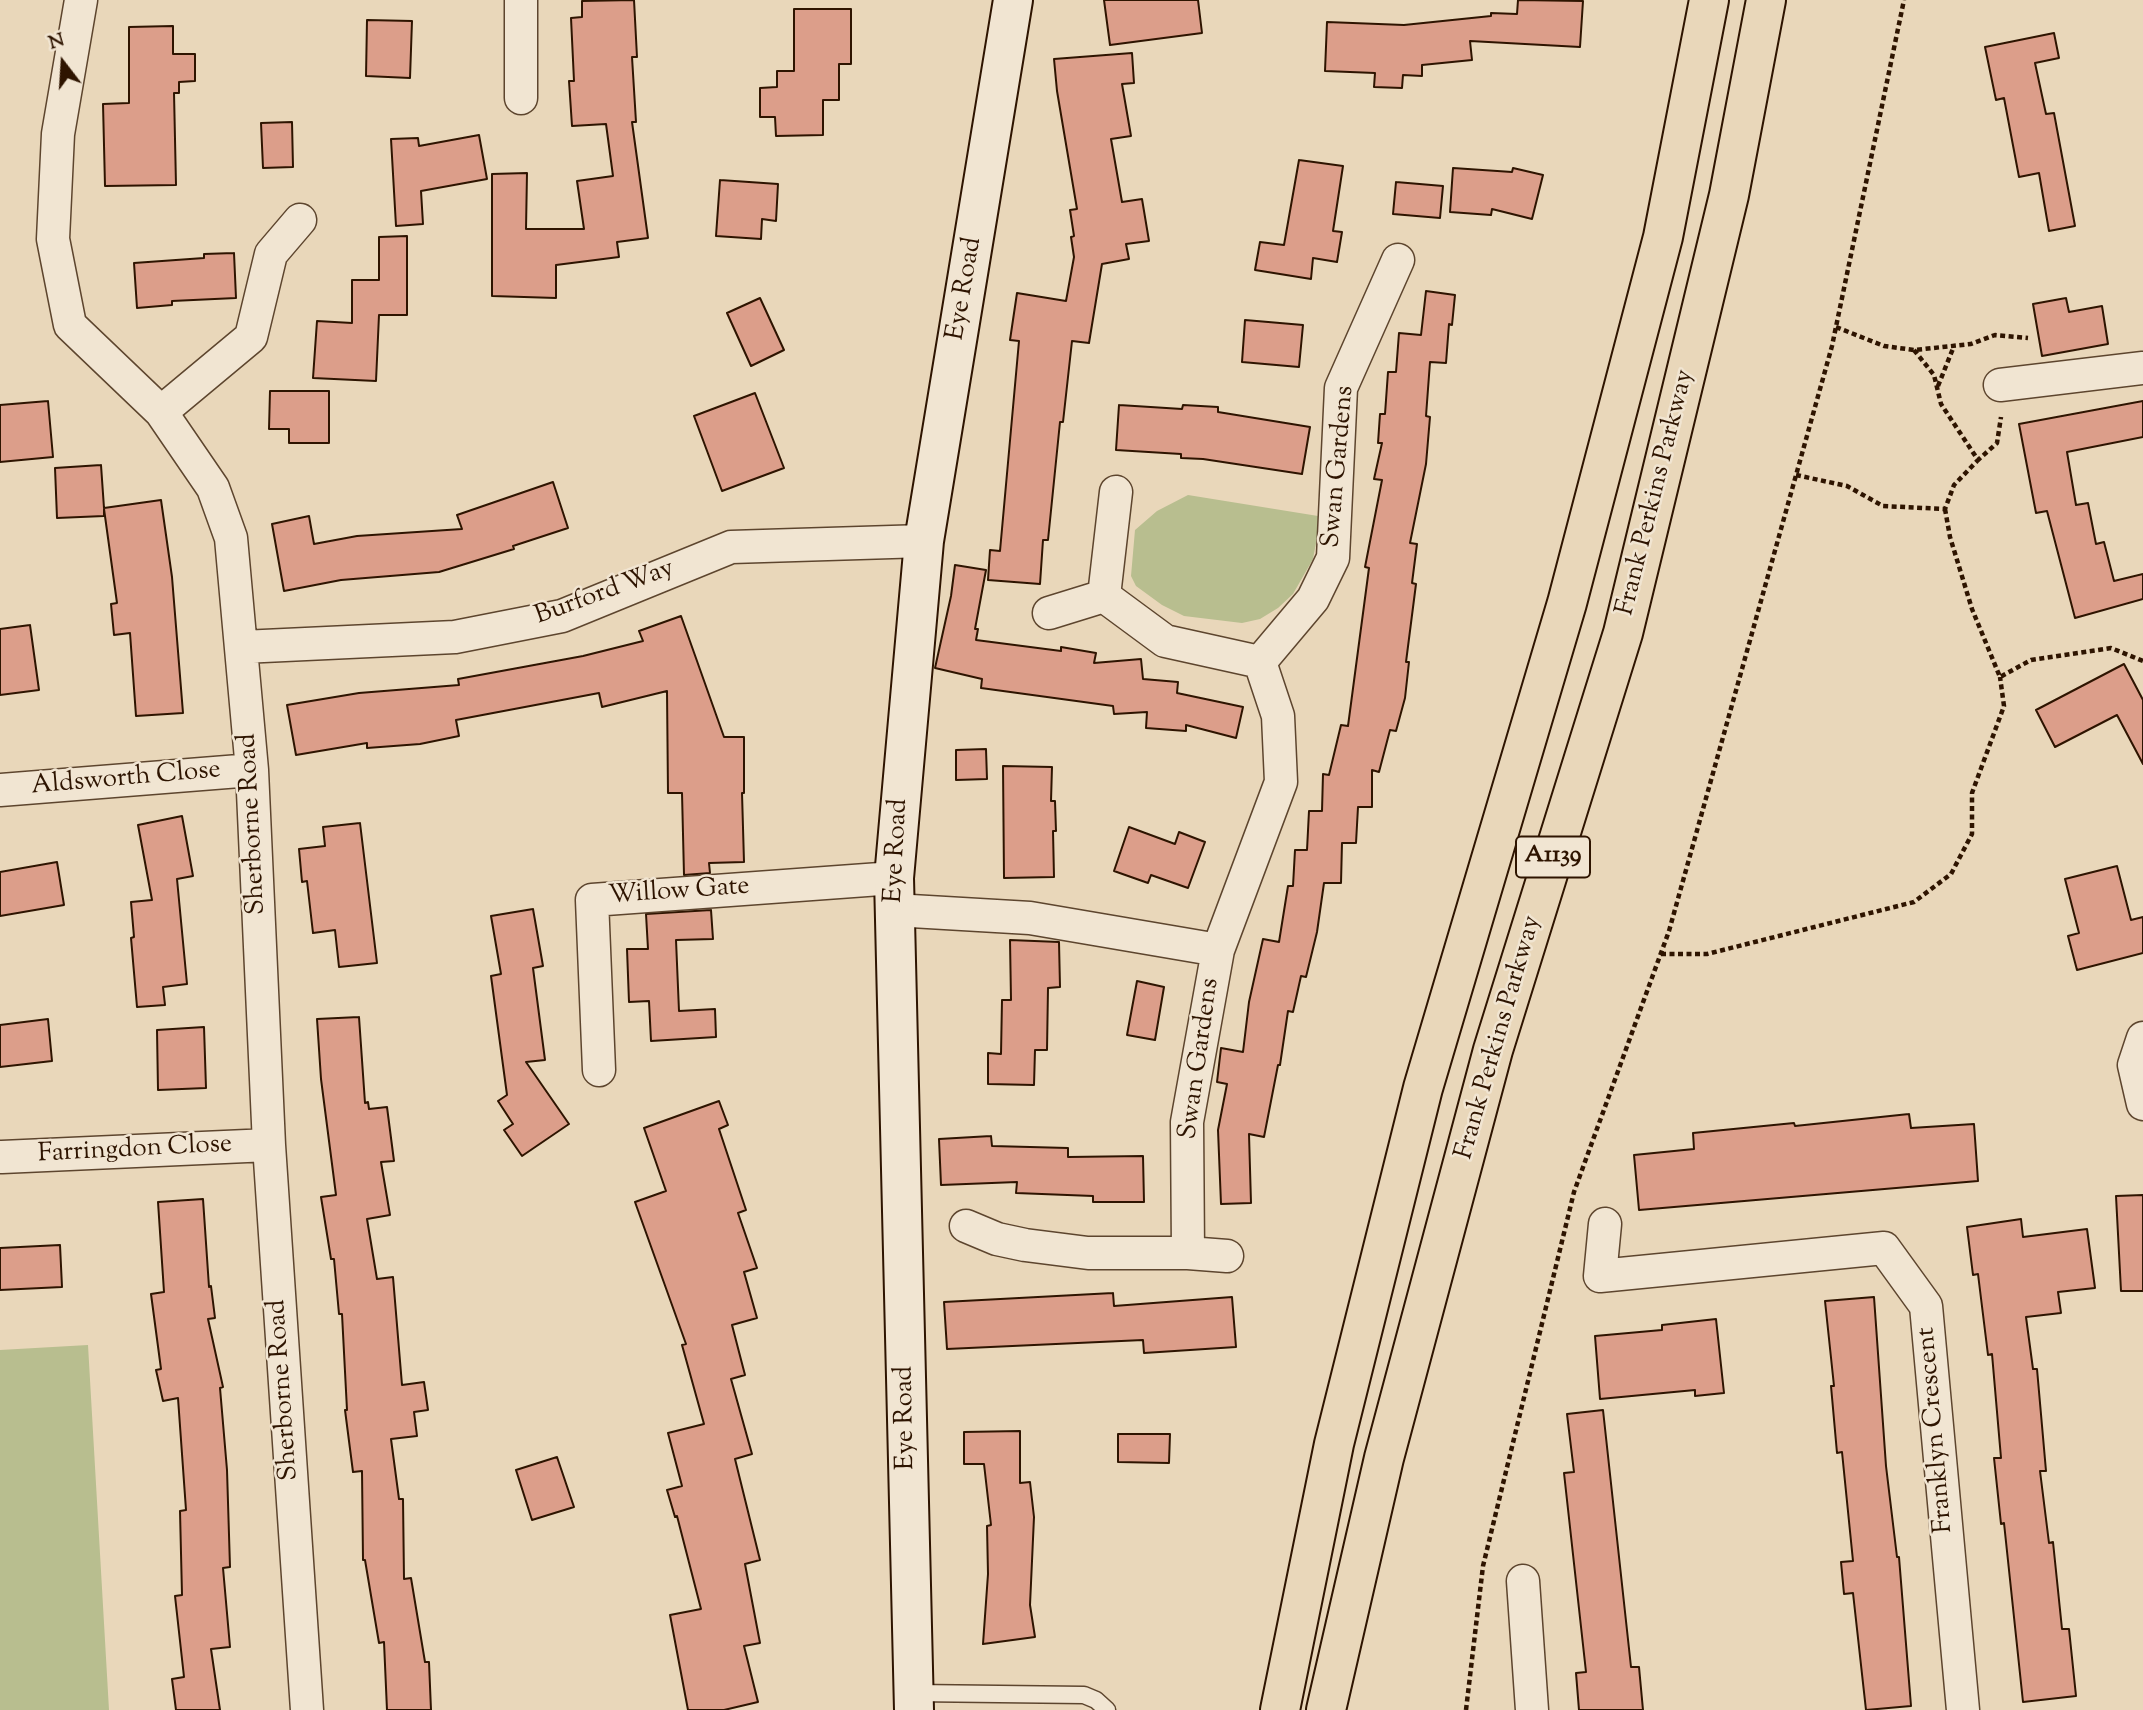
<!DOCTYPE html>
<html>
<head>
<meta charset="utf-8">
<style>
	body { margin:0 }
	#map { position:relative; width:2143px; height:1710px; overflow:hidden; background:#e9d7ba; font-family:"Sorts Mill Goudy",serif }
	canvas { display:block }
	.north { position:absolute; left:28px; top:28px; width:70px; height:70px; -webkit-text-stroke:5px #f1e5d2; paint-order:stroke; rotate:343deg; font-size:19px; font-weight:700; line-height:28px; text-align:center; color:#2e1400 }
	.north::after { content:''; display:block; margin:auto; width:24px; height:32px; background:#2e1400; clip-path:polygon(50% 0,100% 100%,50% 72%,0 100%) }
</style>
</head>
<body>
<div id="map">
<canvas width="2143" height="1710"></canvas>
<div class="north">N</div>
</div>
<script>
const g = document.querySelector('canvas').getContext('2d');
g.lineJoin = 'round';
function paint(path, color) { g.fillStyle = color; g.fill(path, 'evenodd'); }
const shape = rows => new Path2D(rows.map(r => 'M' + r).join(''));
function strokePath(path, color, width, dash) { g.strokeStyle = color; g.lineWidth = width; g.lineCap = dash ? 'butt' : 'round'; g.setLineDash(dash || []); g.stroke(path); }
function drawText(font, color, halo, rows, align = 'center') {
  g.font = font + ' "Sorts Mill Goudy",serif'; g.lineWidth = 5; g.setLineDash([]); g.textBaseline = 'middle'; g.strokeStyle = halo; g.fillStyle = color; for (const [text, x, y, turn = 0] of rows) {
    g.save(); g.translate(x, y); g.rotate((+turn || 0) * Math.PI / 180); g.textAlign = isNaN(turn) ? turn : align; if (halo) g.strokeText(text, 0, 0); g.fillText(text, 0, 0); g.restore();
  }
}
paint(shape([
	[1188,495,1318,516,1317,538,1313,559,1293,594,1278,608,1260,619,1242,623,1184,616,1162,605,1136,586,1131,576,1135,530,1157,511],
	[88,1345,109,1710,0,1710,0,1350]
]), '#b8be8f');
const building = shape([
	[634,0,637,57,632,57,636,122,632,122,648,238,617,242,619,257,556,265,556,298,492,296,492,174,527,173,526,229,584,229,577,181,613,176,606,124,572,126,569,81,574,81,571,18,582,17,582,1,634,0],
	[1104,0,1198,0,1202,33,1110,45,1104,0],
	[1518,0,1583,1,1580,47,1470,41,1472,60,1422,65,1422,76,1403,75,1402,88,1374,87,1375,73,1325,71,1327,22,1404,25,1491,16,1491,13,1517,14,1518,0],
	[794,9,851,9,851,64,839,64,839,100,823,100,823,135,776,136,775,117,760,117,760,88,777,87,777,71,794,71,794,9],
	[367,20,412,21,410,78,366,76,367,20],
	[173,26,173,54,195,54,195,81,179,82,179,93,174,93,176,185,105,186,103,104,129,103,129,27,173,26],
	[2054,33,2059,58,2035,63,2046,114,2054,113,2075,226,2049,231,2039,173,2019,177,2004,98,1996,100,1985,47,2054,33],
	[1132,53,1134,83,1122,84,1131,136,1111,139,1122,202,1142,199,1149,241,1126,244,1129,259,1102,264,1089,343,1072,341,1063,422,1060,422,1048,540,1043,540,1040,584,988,580,990,550,1000,551,1019,341,1010,340,1017,293,1066,301,1074,257,1071,237,1074,236,1070,210,1077,209,1057,91,1054,59,1132,53],
	[292,122,293,167,263,168,261,123,292,122],
	[479,135,487,179,421,191,423,224,396,226,391,139,418,138,419,146,479,135],
	[1299,160,1343,166,1333,231,1342,232,1337,262,1313,258,1311,279,1255,270,1260,242,1284,245,1299,160],
	[1453,168,1512,172,1513,168,1543,175,1532,219,1492,209,1491,215,1450,212,1453,168],
	[720,180,778,184,776,221,762,219,761,239,716,236,720,180],
	[1396,182,1443,186,1440,218,1393,214,1396,182],
	[407,236,407,315,379,315,376,381,313,378,317,321,352,323,352,280,379,280,379,237,407,236],
	[234,253,236,298,172,301,172,305,137,308,134,263,204,258,204,254,234,253],
	[1426,291,1455,295,1452,325,1449,324,1446,363,1430,362,1426,416,1430,417,1426,464,1410,543,1417,544,1412,583,1416,584,1406,662,1409,662,1405,698,1396,731,1390,730,1379,772,1372,770,1372,807,1358,807,1356,843,1342,843,1341,883,1324,883,1317,932,1306,977,1301,976,1293,1012,1288,1011,1280,1065,1278,1065,1264,1137,1249,1134,1251,1203,1221,1204,1218,1130,1227,1084,1217,1082,1221,1048,1243,1052,1249,1002,1263,939,1279,942,1288,886,1293,886,1295,850,1307,850,1309,811,1322,811,1323,774,1329,775,1341,725,1348,726,1369,568,1365,567,1382,480,1374,479,1382,443,1378,443,1380,414,1385,414,1388,372,1396,372,1399,333,1421,335,1426,291],
	[760,298,784,350,751,366,727,313,760,298],
	[2066,298,2069,312,2102,306,2108,344,2042,356,2033,304,2066,298],
	[1245,320,1303,325,1299,367,1242,362,1245,320],
	[270,391,329,391,329,443,289,443,289,429,269,429,270,391],
	[755,393,784,468,722,491,694,416,755,393],
	[48,401,53,457,0,462,0,405,48,401],
	[2143,401,2143,437,2067,452,2076,505,2088,503,2096,544,2104,542,2114,581,2143,574,2143,599,2075,618,2047,511,2036,513,2019,424,2143,401],
	[1119,405,1182,409,1183,405,1218,407,1218,412,1310,427,1302,474,1203,459,1181,458,1181,454,1116,450,1119,405],
	[101,465,104,508,161,500,172,577,183,713,136,716,130,633,114,635,111,604,117,603,104,509,104,516,57,518,55,468,101,465],
	[553,482,568,528,513,546,514,549,439,572,341,580,284,591,272,524,309,516,314,544,357,536,462,529,457,515,553,482],
	[955,565,986,570,975,629,978,629,976,640,1061,651,1061,647,1096,653,1094,663,1141,659,1143,679,1178,682,1177,693,1243,707,1236,738,1186,725,1186,731,1146,728,1147,712,1114,714,1113,706,981,688,982,679,935,668,951,596,955,565],
	[681,616,724,737,744,737,744,793,742,793,744,862,709,863,710,873,684,875,682,793,668,793,667,691,602,707,599,693,456,720,459,736,420,744,367,748,367,743,296,755,287,705,359,693,459,685,458,679,583,656,643,641,639,631,681,616],
	[30,625,39,690,0,695,0,629,30,625],
	[2124,664,2143,700,2143,764,2117,715,2055,747,2036,710,2124,664],
	[986,749,987,779,956,780,956,750,986,749],
	[1003,766,1052,767,1051,801,1055,801,1056,831,1053,831,1054,877,1004,878,1003,766],
	[182,816,193,876,177,879,187,984,163,987,165,1005,137,1007,131,938,134,937,131,902,152,900,138,825,182,816],
	[360,823,377,963,339,967,335,930,313,933,307,881,302,882,299,849,325,846,323,827,360,823],
	[1129,827,1175,844,1179,832,1205,842,1188,888,1151,875,1148,883,1114,871,1129,827],
	[57,862,64,905,0,916,0,872,57,862],
	[2117,866,2131,920,2143,917,2143,953,2077,970,2068,936,2079,933,2065,879,2117,866],
	[533,909,543,966,533,968,545,1060,526,1062,569,1124,522,1156,504,1130,513,1124,498,1101,507,1095,491,976,501,974,491,916,533,909],
	[711,910,713,939,676,940,679,1011,715,1009,716,1037,651,1041,649,1001,629,1002,627,949,648,949,646,914,711,910],
	[1010,940,1059,942,1060,987,1048,988,1047,1050,1035,1050,1034,1085,988,1084,988,1053,1001,1054,1002,1000,1011,1000,1010,940],
	[1137,981,1164,987,1155,1040,1127,1035,1137,981],
	[359,1017,365,1103,368,1102,369,1109,387,1107,394,1161,381,1162,390,1215,367,1219,377,1279,393,1277,402,1385,424,1382,428,1410,414,1412,417,1436,391,1439,399,1499,403,1499,404,1579,411,1578,425,1662,429,1662,431,1710,387,1710,384,1642,379,1643,365,1560,363,1560,362,1471,353,1472,345,1410,347,1410,342,1314,339,1314,334,1259,331,1259,321,1197,336,1195,321,1079,317,1019,359,1017],
	[48,1019,52,1061,0,1067,0,1025,48,1019],
	[204,1027,206,1088,158,1090,157,1030,204,1027],
	[719,1101,728,1125,719,1129,746,1210,738,1213,757,1268,744,1272,757,1318,732,1325,745,1375,731,1379,752,1454,735,1459,760,1560,745,1564,760,1643,744,1646,758,1702,724,1710,688,1710,670,1615,701,1609,677,1516,675,1517,667,1490,682,1486,668,1433,704,1424,682,1345,686,1344,635,1202,666,1191,644,1128,719,1101],
	[1909,1114,1911,1128,1974,1124,1978,1181,1639,1210,1634,1155,1694,1149,1693,1133,1794,1123,1795,1126,1909,1114],
	[991,1136,992,1146,1068,1148,1068,1157,1143,1156,1144,1202,1093,1202,1093,1196,1016,1193,1017,1182,941,1185,939,1139,991,1136],
	[2143,1195,2143,1291,2121,1291,2116,1196,2143,1195],
	[203,1199,209,1287,211,1286,215,1318,208,1319,223,1387,220,1388,227,1470,230,1567,223,1568,230,1647,211,1649,220,1710,176,1710,172,1679,184,1677,175,1596,182,1595,180,1511,186,1510,178,1398,163,1401,156,1370,161,1369,151,1294,164,1292,158,1202,203,1199],
	[2021,1219,2023,1237,2087,1229,2095,1288,2058,1292,2061,1313,2026,1317,2033,1369,2037,1369,2046,1471,2040,1471,2049,1543,2053,1542,2062,1629,2069,1629,2076,1696,2023,1702,2004,1523,2001,1524,1994,1458,2001,1458,1992,1354,1988,1355,1978,1274,1973,1275,1967,1227,2021,1219],
	[60,1245,62,1287,0,1290,0,1248,60,1245],
	[1113,1293,1114,1306,1232,1297,1236,1347,1144,1353,1143,1340,947,1349,944,1302,1113,1293],
	[1874,1297,1886,1466,1897,1557,1899,1557,1911,1706,1866,1710,1853,1593,1844,1594,1841,1562,1853,1561,1842,1452,1837,1453,1831,1386,1834,1386,1825,1301,1874,1297],
	[1716,1319,1724,1393,1695,1396,1695,1390,1600,1399,1595,1336,1662,1330,1662,1325,1716,1319],
	[1603,1410,1631,1667,1639,1667,1643,1710,1579,1710,1576,1673,1586,1672,1564,1473,1574,1472,1567,1414,1603,1410],
	[1020,1431,1020,1483,1030,1482,1034,1517,1030,1605,1035,1637,983,1644,988,1574,987,1526,991,1525,984,1464,964,1464,964,1432,1020,1431],
	[1118,1434,1170,1434,1169,1463,1118,1462,1118,1434],
	[557,1457,574,1507,532,1520,516,1470,557,1457]
]);
paint(building, '#dc9e8a');
strokePath(building, '#2e1400', 2);
const lane = shape([
	[914,1693,1084,1695,1096,1700,1107,1710]
]);
const street = shape([
	[81,0,58,134,53,239,70,325,161,412,213,488,231,538,252,770,269,1145,307,1710],
	[521,98,521,0],
	[2000,385,2143,368],
	[161,412,251,337,271,254,300,220],
	[1116,492,1104,596,1165,641,1260,662,1278,716,1281,782,1218,950,1187,1122,1188,1253,1227,1256],
	[1049,613,1104,596],
	[242,647,455,637,562,616,731,547,924,541],
	[1260,662,1313,599,1333,558,1341,388,1398,260],
	[0,790,252,770],
	[894,910,1030,918,1218,950],
	[2143,1038,2134,1065,2143,1104],
	[599,1070,592,900,894,878],
	[2,1157,269,1145],
	[1605,1224,1600,1276,1884,1248,1926,1306,1963,1710],
	[966,1226,997,1239,1025,1245,1088,1253,1188,1253],
	[1523,1581,1532,1710]
]);
const secondary = shape([
	[914,1710,894,878,924,541,1013,0]
]);
const highway = shape([
	[1280,1710,1334,1444,1423,1088,1567,603,1663,237,1709,0],
	[1326,1710,1384,1458,1493,1050,1623,633,1729,195,1766,0]
]);
strokePath(lane, '#5d452e', 19);
strokePath(street, '#5d452e', 35);
strokePath(secondary, '#2e1400', 42);
strokePath(highway, '#2e1400', 42);
strokePath(shape([
	[1836,327,1884,346,1914,350,1971,344,1995,335,2028,338],
	[1914,350,1934,375,1941,404,1978,460,1997,443,2001,417],
	[1938,386,1954,346],
	[1796,475,1847,486,1883,506,1945,509,1954,485,1978,460],
	[1945,509,1950,537,1972,609,2000,677,2031,660,2111,648,2143,661],
	[1661,954,1707,954,1914,902,1951,874,1972,834,1972,793,2004,706,2000,677],
	[1466,1710,1483,1566,1574,1192,1669,931,1832,346,1904,0]
]), '#2e1400', 4.5, [5, 3.5]);
strokePath(lane, '#f1e5d2', 16);
strokePath(street, '#f1e5d2', 32);
strokePath(secondary, '#f1e5d2', 38);
strokePath(highway, '#e9d7ba', 38);
for (const [x, y, w] of [
	[1553,857,74]
]) { const box = new Path2D(); box.roundRect(x - w / 2, y - 20.5, w, 41, 5); g.fillStyle = '#f1e5d2'; g.fill(box); strokePath(box, '#2e1400', 2); }
drawText('bold 24px', '#2e1400', null, [
	["A1139",1553,857]
]);
drawText('26px', '#2e1400', '#f1e5d2', [
	["Eye Road",966,289,-80],
	["Swan Gardens",1340,467,-85],
	["Frank Perkins Parkway",1657,493,-76],
	["Burford Way",605,594,-20],
	["Aldsworth Close",126,780,-5],
	["Sherborne Road",254,824,-93],
	["Eye Road",898,851,-87],
	["Willow Gate",679,893,-4],
	["Frank Perkins Parkway",1500,1038,-74],
	["Swan Gardens",1201,1059,-82],
	["Farringdon Close",135,1151,-3],
	["Sherborne Road",285,1390,-94],
	["Eye Road",907,1418,-91],
	["Franklyn Crescent",1937,1430,-95]
]);
</script>
</body>
</html>
